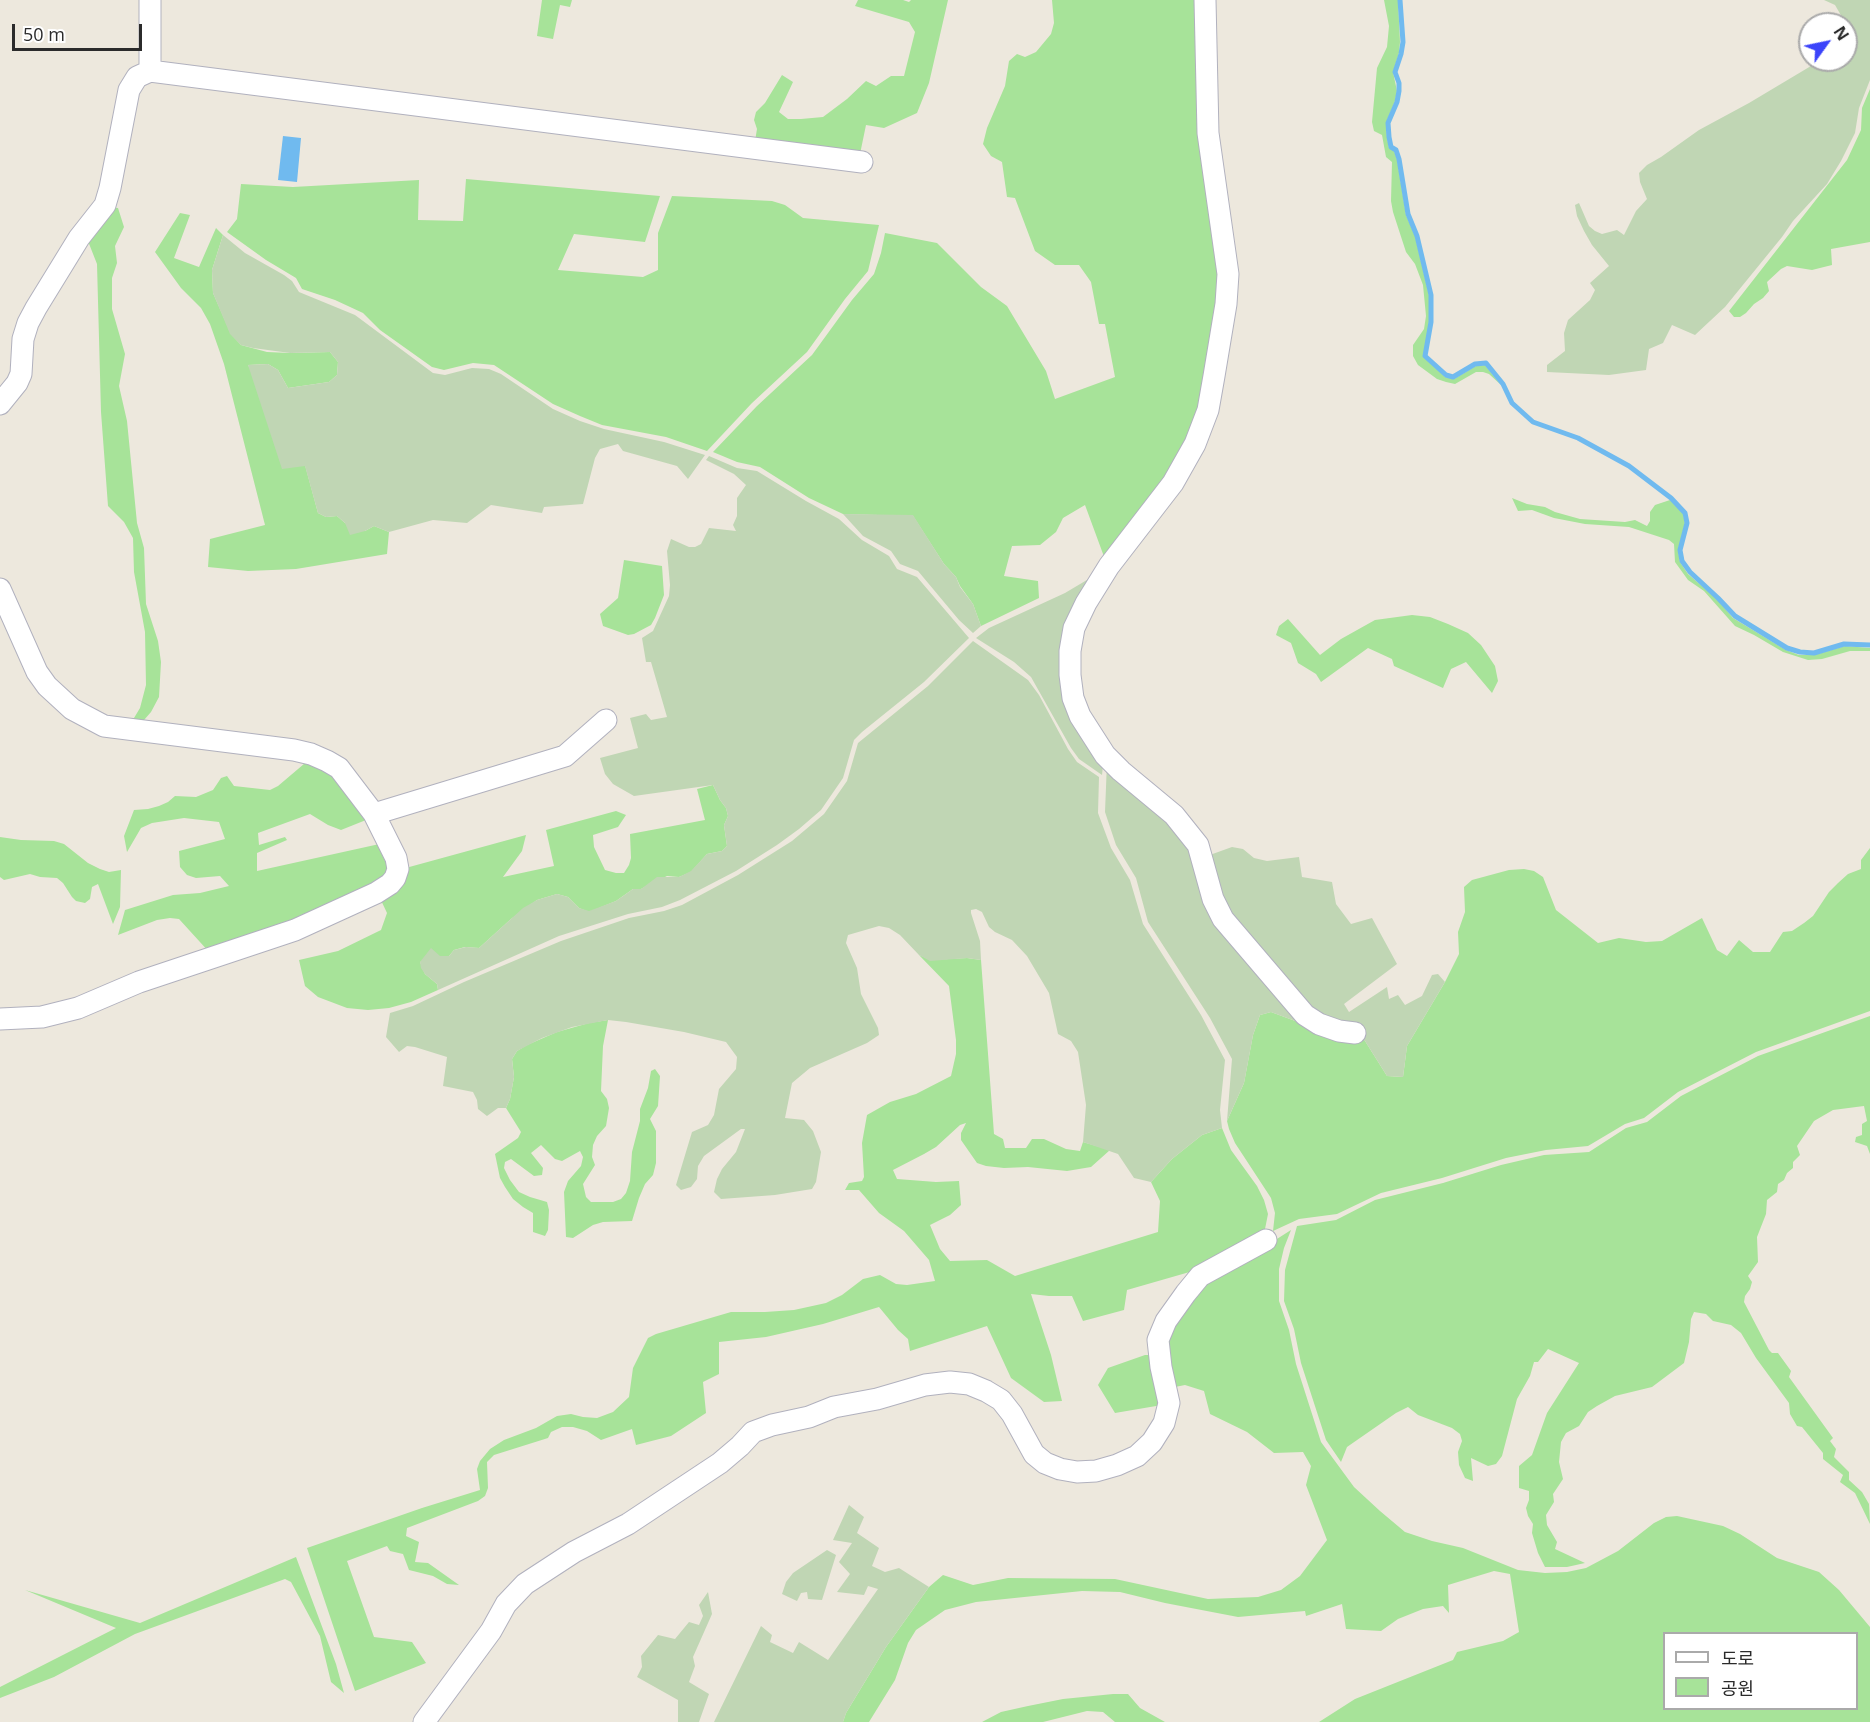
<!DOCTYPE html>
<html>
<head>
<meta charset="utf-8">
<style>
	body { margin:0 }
	#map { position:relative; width:1870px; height:1722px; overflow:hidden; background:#ede8dd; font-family:"Open Sans","Noto Sans KR",sans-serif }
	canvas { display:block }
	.legend { position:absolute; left:1663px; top:1632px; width:195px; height:78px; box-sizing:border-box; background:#fff; border:2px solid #aaa; margin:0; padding:8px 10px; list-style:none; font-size:18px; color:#2b2b2b }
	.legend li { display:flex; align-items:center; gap:12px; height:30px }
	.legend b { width:30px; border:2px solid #aaa }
	.north { position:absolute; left:1798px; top:12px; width:60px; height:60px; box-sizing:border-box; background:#fff; border:2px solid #aaa; border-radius:50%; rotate:57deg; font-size:16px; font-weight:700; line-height:24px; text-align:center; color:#2b2b2b }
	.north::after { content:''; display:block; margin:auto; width:21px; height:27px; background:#3c44fa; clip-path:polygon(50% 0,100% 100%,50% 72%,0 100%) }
	.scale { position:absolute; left:12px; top:24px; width:130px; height:27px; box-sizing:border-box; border:3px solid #2b2b2b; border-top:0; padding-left:8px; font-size:18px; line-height:21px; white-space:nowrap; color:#2b2b2b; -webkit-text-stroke:4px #fff; paint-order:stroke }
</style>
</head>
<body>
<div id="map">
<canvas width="1870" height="1722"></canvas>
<ul class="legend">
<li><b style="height:8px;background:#fff"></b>도로</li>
<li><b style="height:16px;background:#a7e399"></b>공원</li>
</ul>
<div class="north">N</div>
<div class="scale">50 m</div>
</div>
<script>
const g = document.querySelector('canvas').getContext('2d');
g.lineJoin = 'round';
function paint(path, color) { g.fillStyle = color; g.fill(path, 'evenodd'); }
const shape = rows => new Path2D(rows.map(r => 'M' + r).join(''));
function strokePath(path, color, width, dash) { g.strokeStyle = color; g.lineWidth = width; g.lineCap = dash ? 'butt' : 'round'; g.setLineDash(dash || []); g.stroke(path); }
paint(shape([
	[542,0,572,0,570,7,560,5,553,39,537,36],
	[858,0,903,0,909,2,911,0,948,0,929,83,917,113,884,128,866,125,860,154,755,141,757,129,754,120,756,112,765,103,782,75,793,82,779,112,788,119,801,119,823,117,847,99,866,81,876,86,891,76,904,76,915,32,909,22,855,6],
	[1052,0,1203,0,1224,276,1196,432,1106,562,1085,505,1063,518,1056,532,1040,545,1012,546,1004,576,1038,581,1039,598,981,626,973,604,960,586,956,577,944,564,913,516,843,514,809,498,760,467,737,462,713,452,757,406,812,355,852,300,874,274,881,253,885,233,937,243,981,287,1007,306,1046,371,1055,399,1115,377,1105,324,1099,324,1091,282,1079,265,1055,265,1035,251,1015,198,1007,197,1002,162,991,156,983,144,987,128,1005,86,1009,61,1017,54,1025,57,1036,52,1051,34,1054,23],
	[1384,0,1398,0,1400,42,1399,53,1393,72,1397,91,1395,101,1386,123,1387,137,1389,148,1394,151,1397,159,1406,215,1415,236,1429,295,1429,322,1424,356,1445,377,1454,379,1476,366,1485,365,1501,385,1489,374,1483,372,1476,372,1455,384,1446,382,1437,379,1418,365,1413,356,1413,345,1424,329,1426,316,1423,285,1415,264,1406,252,1393,212,1391,201,1392,162,1386,157,1382,135,1374,131,1372,122,1377,68,1387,47,1389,26],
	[1870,89,1870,242,1831,249,1832,265,1812,270,1787,266,1781,269,1767,282,1769,291,1763,298,1754,304,1746,313,1740,317,1734,317,1729,311,1847,160,1861,130,1862,108],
	[466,179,660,196,645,242,574,234,558,270,643,277,658,270,658,233,672,196,772,201,785,205,803,218,879,225,868,271,845,299,807,352,752,403,707,451,666,437,602,425,580,416,553,404,494,365,473,363,444,370,432,367,380,330,363,313,335,300,302,289,296,278,266,260,227,232,237,219,241,184,293,187,419,180,418,220,463,221],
	[106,207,118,208,124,227,115,246,117,263,112,278,112,309,125,354,119,386,127,421,137,523,144,548,146,604,158,641,161,662,159,697,151,712,137,728,125,726,134,718,140,708,146,685,145,632,134,572,133,538,124,522,108,506,101,412,97,264,86,236],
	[180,213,190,215,174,258,199,267,216,228,223,235,212,270,213,293,231,334,241,345,267,352,290,353,330,352,338,362,337,375,329,382,288,388,278,370,268,364,248,365,305,465,318,513,326,517,337,516,345,523,365,531,374,526,389,532,387,554,296,569,248,571,208,567,210,539,265,525,224,364,210,324,201,308,181,288,155,252],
	[1512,498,1527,504,1545,507,1555,512,1580,519,1625,522,1635,520,1647,526,1650,521,1650,512,1655,505,1670,500,1683,513,1685,523,1678,550,1680,562,1688,574,1717,599,1733,618,1786,650,1799,655,1814,655,1845,646,1870,648,1870,651,1850,651,1822,659,1808,660,1783,652,1754,635,1735,626,1704,591,1688,580,1675,562,1674,544,1669,540,1629,527,1585,524,1554,518,1532,510,1518,511],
	[624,560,662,566,664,595,655,618,651,625,634,634,628,635,603,626,600,614,618,598],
	[1412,615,1430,617,1448,624,1468,633,1481,645,1495,666,1498,681,1492,693,1466,662,1451,669,1443,688,1394,666,1392,659,1368,648,1321,682,1316,674,1298,663,1291,643,1276,635,1279,626,1288,619,1320,655,1341,639,1375,620],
	[311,758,326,764,371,818,341,830,328,825,310,814,258,833,259,845,285,837,287,840,257,853,257,871,384,843,393,867,373,891,210,953,179,919,170,918,157,920,118,935,125,910,173,895,200,893,229,886,220,876,196,878,187,875,180,867,179,851,225,839,219,822,184,818,152,823,141,828,127,852,124,836,134,810,148,809,159,806,168,802,175,796,196,797,213,790,221,778,227,776,234,786,270,790,278,786],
	[713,785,720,800,726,808,728,816,724,825,727,846,722,851,707,854,691,872,679,877,667,876,641,889,633,889,616,901,589,912,579,908,568,897,557,894,537,900,511,919,479,948,465,947,454,950,449,956,440,956,420,962,425,974,437,984,438,990,411,1002,389,1008,368,1010,347,1008,318,997,305,986,299,960,338,951,381,930,387,913,379,896,402,869,526,835,522,851,503,877,554,866,546,830,616,811,626,815,618,827,593,835,594,847,605,870,616,873,624,873,629,865,631,858,630,834,705,820,697,789],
	[0,837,21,840,54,841,64,844,88,863,100,869,109,872,121,870,120,907,113,924,98,884,92,887,90,899,85,903,76,901,72,897,63,883,57,878,40,877,30,874,4,880,0,877],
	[1870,848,1870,1011,1756,1052,1678,1092,1644,1118,1625,1124,1588,1146,1546,1150,1506,1158,1442,1178,1381,1193,1337,1214,1299,1219,1273,1231,1275,1213,1271,1198,1235,1143,1229,1129,1227,1121,1244,1083,1253,1035,1260,1015,1271,1012,1298,1022,1360,1033,1387,1076,1403,1077,1407,1046,1445,982,1459,954,1458,932,1465,912,1464,887,1472,880,1509,870,1524,869,1534,871,1543,877,1556,910,1598,943,1619,938,1646,942,1662,941,1702,918,1717,950,1727,956,1739,940,1753,952,1770,952,1783,932,1792,931,1804,923,1813,916,1829,892,1838,883,1848,874,1861,869,1861,860],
	[919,955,931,960,967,958,981,960,994,1134,1003,1139,1005,1148,1026,1148,1032,1139,1044,1139,1066,1149,1080,1151,1083,1142,1110,1150,1091,1167,1067,1171,1028,1167,1004,1168,986,1166,977,1163,961,1140,961,1133,966,1123,960,1125,936,1147,924,1154,893,1170,897,1179,936,1182,959,1181,961,1205,950,1215,930,1225,940,1249,950,1261,987,1260,1015,1276,1158,1232,1160,1201,1151,1182,1172,1159,1202,1135,1222,1128,1231,1150,1257,1186,1264,1200,1268,1214,1264,1234,1200,1269,1127,1290,1124,1310,1083,1321,1072,1296,1049,1296,1031,1294,1051,1355,1062,1401,1044,1402,1011,1378,987,1326,910,1351,908,1339,898,1330,879,1307,823,1324,766,1337,719,1342,719,1374,703,1382,706,1413,671,1436,636,1445,632,1429,601,1440,587,1431,573,1427,562,1427,551,1432,548,1438,494,1455,487,1462,488,1488,485,1496,478,1501,407,1528,406,1536,419,1542,415,1562,428,1563,459,1585,447,1584,433,1576,409,1570,403,1554,390,1551,387,1546,347,1561,374,1637,412,1642,426,1663,355,1691,307,1548,422,1508,480,1490,477,1469,480,1461,490,1449,504,1440,536,1428,557,1416,571,1414,583,1417,597,1418,613,1412,629,1397,633,1368,648,1338,656,1334,731,1312,765,1312,794,1310,826,1303,842,1295,863,1279,880,1275,896,1284,907,1285,935,1281,929,1260,904,1231,879,1213,859,1190,845,1190,849,1183,862,1181,864,1177,862,1143,867,1115,890,1102,916,1094,951,1076,956,1054,956,1040,949,986],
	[1870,1016,1870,1154,1867,1146,1855,1142,1856,1137,1862,1135,1862,1124,1867,1121,1864,1106,1833,1110,1814,1121,1797,1146,1800,1155,1793,1162,1793,1168,1787,1173,1784,1180,1778,1184,1777,1192,1767,1200,1766,1214,1757,1237,1758,1262,1748,1276,1752,1282,1750,1289,1745,1296,1744,1302,1769,1350,1772,1353,1778,1353,1791,1371,1789,1377,1833,1438,1830,1441,1836,1449,1834,1457,1849,1472,1849,1480,1862,1492,1869,1504,1870,1524,1855,1493,1840,1482,1843,1475,1823,1459,1823,1453,1802,1427,1797,1426,1790,1414,1789,1403,1756,1358,1741,1333,1731,1325,1713,1321,1706,1314,1694,1312,1691,1319,1689,1342,1684,1363,1652,1387,1615,1396,1597,1406,1588,1412,1579,1426,1566,1433,1561,1442,1559,1462,1563,1479,1553,1494,1554,1502,1546,1515,1547,1525,1557,1542,1555,1549,1585,1563,1567,1567,1545,1567,1538,1553,1532,1533,1533,1524,1528,1516,1526,1508,1529,1500,1529,1491,1519,1488,1519,1466,1532,1455,1547,1413,1579,1363,1548,1349,1538,1362,1534,1362,1530,1376,1517,1399,1502,1456,1496,1464,1488,1466,1471,1458,1473,1481,1465,1478,1459,1465,1458,1452,1462,1441,1460,1434,1452,1428,1418,1415,1408,1407,1396,1413,1347,1447,1341,1462,1326,1440,1301,1363,1294,1329,1284,1301,1285,1270,1297,1226,1336,1220,1375,1200,1443,1183,1501,1165,1544,1155,1589,1152,1626,1128,1647,1122,1681,1096,1758,1056],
	[608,1020,603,1046,601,1091,607,1099,609,1108,606,1126,597,1136,593,1145,592,1157,595,1165,583,1184,586,1197,591,1202,613,1202,621,1199,626,1193,630,1181,632,1152,640,1121,640,1109,648,1088,651,1071,655,1069,660,1076,658,1106,650,1119,656,1131,656,1163,653,1175,645,1184,639,1198,632,1221,603,1222,593,1225,573,1238,566,1237,564,1192,568,1181,581,1166,583,1157,580,1151,562,1161,555,1159,541,1145,531,1153,543,1168,542,1175,534,1176,511,1159,505,1162,504,1168,510,1180,519,1192,530,1197,547,1202,549,1210,548,1230,545,1236,533,1232,533,1213,523,1207,513,1199,505,1187,500,1178,495,1154,518,1138,521,1132,506,1108,510,1099,514,1077,512,1059,517,1051,527,1045,557,1032,589,1023],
	[1291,1230,1284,1248,1279,1269,1279,1301,1289,1330,1296,1364,1321,1442,1354,1487,1380,1511,1405,1532,1432,1541,1463,1548,1518,1570,1545,1573,1567,1572,1586,1568,1618,1551,1654,1523,1666,1517,1677,1516,1723,1526,1740,1534,1777,1558,1819,1572,1839,1590,1870,1627,1870,1722,1319,1722,1355,1699,1453,1660,1457,1652,1503,1641,1519,1632,1510,1574,1494,1571,1448,1585,1449,1613,1443,1606,1423,1609,1398,1619,1381,1631,1346,1629,1342,1604,1306,1616,1305,1611,1238,1617,1165,1603,1120,1592,1082,1591,976,1602,945,1610,916,1630,908,1643,895,1680,869,1722,843,1722,846,1713,886,1647,929,1587,943,1575,973,1585,1008,1578,1115,1579,1208,1599,1258,1597,1281,1590,1300,1576,1327,1540,1306,1485,1311,1466,1303,1452,1274,1453,1247,1432,1210,1414,1204,1391,1185,1385,1170,1388,1162,1340,1189,1295],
	[1664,1634,1856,1634,1856,1708,1664,1708],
	[1145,1355,1150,1355,1162,1405,1115,1413,1098,1385,1108,1368],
	[296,1557,336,1664,344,1693,331,1682,320,1636,291,1582,285,1579,135,1634,54,1677,0,1698,0,1687,116,1628,25,1590,140,1623],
	[1113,1694,1128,1694,1140,1708,1165,1722,1115,1722,1103,1712,1087,1711,1043,1722,982,1722,1001,1712,1028,1706,1063,1699]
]), '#a7e399');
paint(shape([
	[1824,0,1870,0,1870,80,1859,108,1855,133,1841,161,1827,184,1793,221,1782,237,1725,307,1695,335,1672,325,1663,343,1649,349,1646,370,1609,375,1547,372,1547,365,1565,351,1564,333,1568,320,1590,300,1595,290,1590,283,1609,266,1592,245,1584,231,1577,216,1575,205,1579,203,1589,226,1595,231,1602,234,1617,230,1624,235,1636,211,1647,199,1640,182,1639,173,1647,165,1661,157,1699,130,1749,103,1821,60,1846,60,1846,24,1835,5],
	[223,235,245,253,284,275,292,281,299,292,355,315,433,373,445,375,472,368,489,369,501,374,553,409,580,421,604,429,664,442,705,455,688,479,677,466,623,451,618,444,600,449,595,458,583,504,544,507,542,513,491,505,467,523,433,520,389,532,374,526,365,531,350,535,345,523,337,516,326,517,318,513,305,466,282,469,248,365,268,364,278,370,288,388,329,382,337,375,338,362,330,352,290,353,253,348,241,345,230,334,213,293,212,270],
	[709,456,737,468,757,471,806,501,839,519,862,540,889,556,897,569,917,577,969,638,924,682,862,732,854,740,843,778,821,810,799,829,777,845,736,871,680,900,662,907,628,914,559,936,438,990,437,984,425,974,421,968,420,962,431,948,440,956,449,956,454,950,466,947,479,948,523,908,537,900,557,894,568,897,579,908,589,911,616,901,633,889,641,889,657,877,679,877,691,871,707,854,722,851,727,846,724,825,728,816,726,808,720,800,713,785,634,796,613,784,605,774,600,758,638,748,630,718,646,714,651,720,667,717,651,662,646,662,642,638,653,631,669,596,670,585,667,551,671,539,689,547,695,547,701,544,709,528,736,531,733,525,737,516,737,498,746,485,734,474,706,460],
	[843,514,913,515,944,564,956,577,960,587,973,604,981,626,973,633,959,620,918,571,900,564,891,551,863,536],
	[1102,571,1067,650,1104,756,1102,775,1079,759,1071,748,1031,677,1014,662,976,638,989,628,1065,593],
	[973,641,1028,680,1039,695,1068,749,1077,762,1099,777,1098,813,1111,848,1130,880,1143,924,1201,1015,1225,1060,1220,1110,1222,1128,1202,1135,1172,1159,1151,1182,1134,1178,1118,1154,1083,1142,1086,1105,1078,1052,1071,1041,1058,1034,1049,993,1027,956,1012,940,995,932,989,927,982,912,976,909,971,910,971,913,980,941,981,960,967,958,930,961,919,955,900,935,889,928,879,926,848,935,846,943,857,968,861,994,878,1028,879,1035,867,1043,810,1068,792,1083,785,1118,804,1120,813,1131,821,1152,816,1182,812,1189,775,1195,721,1199,714,1192,717,1179,722,1169,736,1152,745,1129,741,1129,704,1156,698,1166,697,1179,691,1187,681,1190,676,1185,692,1132,708,1125,714,1115,719,1089,736,1069,737,1057,726,1042,684,1032,626,1022,608,1020,572,1027,542,1038,517,1051,512,1059,514,1077,510,1099,506,1108,498,1108,487,1116,478,1109,477,1100,473,1092,443,1086,447,1057,415,1047,407,1046,399,1052,386,1037,390,1013,413,1006,464,982,561,941,629,918,664,911,682,905,738,875,792,841,824,814,847,781,858,743,928,686],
	[1107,762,1172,817,1204,873,1298,1022,1271,1012,1260,1015,1253,1035,1244,1083,1227,1121,1232,1059,1210,1018,1148,922,1136,878,1116,845,1105,812],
	[1232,847,1243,849,1254,858,1267,861,1299,857,1302,877,1332,882,1336,904,1351,924,1372,918,1397,964,1344,1004,1349,1012,1387,987,1389,999,1398,995,1405,1005,1422,996,1432,975,1438,974,1445,982,1407,1046,1403,1077,1387,1076,1360,1033,1320,1021,1226,917,1207,856],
	[849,1505,864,1517,857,1533,879,1548,872,1566,885,1572,899,1568,929,1587,886,1647,846,1713,843,1722,714,1722,761,1626,772,1635,770,1642,793,1653,799,1642,828,1660,878,1589,868,1586,864,1595,837,1592,850,1574,839,1562,852,1543,833,1540],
	[827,1550,836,1555,822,1600,808,1599,807,1592,801,1593,797,1601,782,1594,786,1582,793,1573],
	[708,1592,712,1614,693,1657,695,1666,689,1682,709,1694,699,1722,678,1722,678,1700,637,1677,642,1667,641,1656,658,1635,675,1639,689,1622,699,1625,703,1616,699,1605]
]), '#c0d6b4');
paint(shape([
	[283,136,301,138,297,182,278,180]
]), '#70baef');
strokePath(shape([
	[1400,0,1403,42,1401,54,1395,72,1399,83,1399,91,1397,102,1388,123,1389,137,1391,147,1396,150,1399,159,1408,214,1417,236,1431,295,1431,322,1425,356,1446,375,1453,377,1475,364,1486,363,1503,384,1512,403,1533,422,1578,438,1629,466,1671,498,1685,513,1687,523,1680,550,1682,561,1690,572,1718,598,1735,616,1787,648,1800,652,1814,653,1844,644,1870,645]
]), '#70baef', 5);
const minor = shape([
	[150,0,150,71,862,162],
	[1205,0,1208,133,1228,274,1226,304,1214,376,1208,410,1195,444,1173,483,1109,566,1086,603,1074,628,1070,651,1070,675,1073,698,1080,716,1105,755,1121,771,1174,815,1198,845,1213,899,1223,919,1305,1015,1319,1024,1339,1031,1355,1033],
	[0,404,17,383,21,374,23,339,28,323,36,308,79,238,105,205,110,188,129,90,137,77,150,71],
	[0,589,37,672,47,686,72,709,104,726,294,750,311,754,327,761,339,768,374,814,396,858,398,869,395,878,390,884,376,893,295,930,139,982,78,1008,42,1017,0,1019],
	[374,814,565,756,606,720],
	[424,1722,491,1631,506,1604,525,1584,574,1552,628,1524,720,1463,740,1446,753,1432,772,1425,809,1417,834,1407,877,1399,925,1385,950,1382,969,1384,986,1391,1001,1400,1012,1414,1034,1454,1045,1463,1060,1469,1077,1472,1096,1471,1117,1465,1137,1456,1152,1442,1164,1423,1169,1403,1161,1367,1158,1340,1166,1321,1186,1293,1200,1276,1266,1240]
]);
strokePath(minor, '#b1b1be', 23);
strokePath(minor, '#fff', 21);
</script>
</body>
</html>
